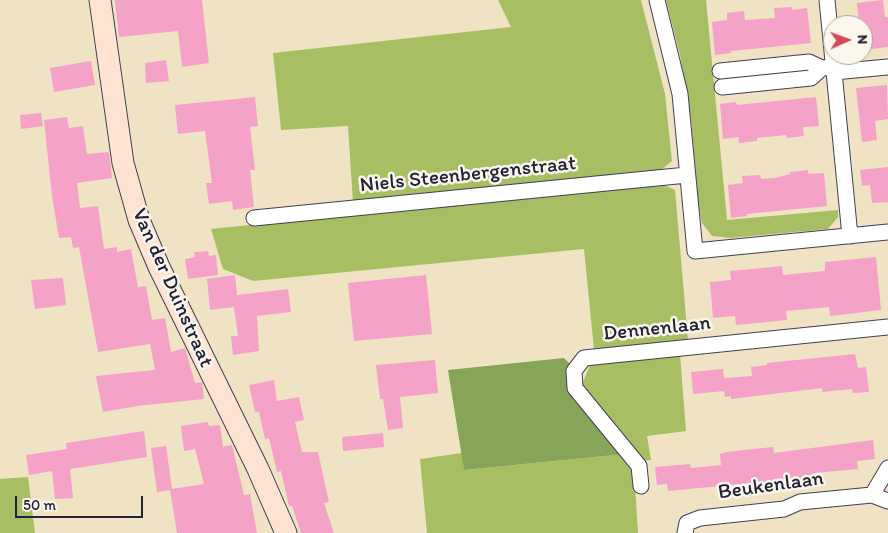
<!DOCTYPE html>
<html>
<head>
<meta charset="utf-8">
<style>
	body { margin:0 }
	#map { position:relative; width:888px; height:533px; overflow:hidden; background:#efe3c4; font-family:Itim,sans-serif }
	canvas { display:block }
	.north { position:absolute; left:823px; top:15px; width:50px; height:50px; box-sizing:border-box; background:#fbf7ec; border:1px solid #a4a2a5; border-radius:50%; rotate:88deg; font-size:14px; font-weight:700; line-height:20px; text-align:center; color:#22223b }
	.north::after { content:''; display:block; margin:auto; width:18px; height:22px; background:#d1495b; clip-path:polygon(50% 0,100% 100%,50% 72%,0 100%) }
	.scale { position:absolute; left:15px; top:496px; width:128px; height:22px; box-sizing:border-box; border:2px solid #22223b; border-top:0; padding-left:6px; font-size:15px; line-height:18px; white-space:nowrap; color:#22223b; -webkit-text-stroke:4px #fbf7ec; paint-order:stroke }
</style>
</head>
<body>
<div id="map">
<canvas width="888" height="533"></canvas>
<div class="north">N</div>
<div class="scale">50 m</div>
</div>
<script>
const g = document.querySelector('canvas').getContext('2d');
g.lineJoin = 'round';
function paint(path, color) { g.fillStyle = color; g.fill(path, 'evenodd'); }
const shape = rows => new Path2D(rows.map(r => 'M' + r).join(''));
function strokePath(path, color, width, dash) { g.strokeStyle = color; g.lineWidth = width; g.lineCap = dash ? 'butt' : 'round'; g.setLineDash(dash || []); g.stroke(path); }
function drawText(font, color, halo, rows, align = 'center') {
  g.font = font + ' Itim,sans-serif'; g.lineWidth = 5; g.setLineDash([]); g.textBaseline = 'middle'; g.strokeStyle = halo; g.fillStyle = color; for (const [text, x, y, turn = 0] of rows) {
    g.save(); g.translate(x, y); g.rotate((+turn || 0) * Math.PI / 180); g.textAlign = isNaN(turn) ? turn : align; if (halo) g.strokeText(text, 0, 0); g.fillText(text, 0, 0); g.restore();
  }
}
paint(shape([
	[498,0,641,0,665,94,672,161,661,170,353,203,348,126,281,130,273,53,511,27],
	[666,0,706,0,727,220,838,210,838,217,828,229,730,238,712,236,702,223,698,204,691,119,680,55],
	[660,183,675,190,688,340,594,350,584,249,253,281,223,269,211,229],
	[680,355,686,431,647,436,651,460,641,461,581,387,591,362],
	[462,453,464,470,625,454,634,469,638,533,427,533,420,459],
	[28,477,35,533,0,533,0,479]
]), '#a8be63');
paint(shape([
	[564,358,571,365,567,383,578,402,625,454,464,470,448,370]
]), '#86a559');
paint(shape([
	[115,0,202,0,209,63,182,67,178,31,119,37],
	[883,0,885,17,888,17,888,47,863,50,863,25,859,25,857,3],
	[792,7,792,10,807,8,811,43,731,51,731,53,715,55,712,22,727,20,727,13,744,11,745,20,775,18,774,8],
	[166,60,169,81,146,83,145,63],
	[91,61,95,85,54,92,50,68],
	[887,85,888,119,875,121,877,140,862,142,856,88],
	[255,97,258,126,250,127,255,170,250,170,254,207,233,210,232,201,209,204,206,183,212,183,205,131,178,134,175,105],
	[816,97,819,126,803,127,804,136,787,138,786,135,757,138,757,141,739,143,738,137,723,139,720,104,736,102,737,105],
	[41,113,43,126,21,129,20,115],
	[67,117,69,128,83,126,87,154,109,152,112,178,77,183,80,208,98,206,104,249,117,247,117,252,131,249,138,287,146,286,152,320,165,318,171,352,185,348,195,383,202,382,204,399,137,406,103,412,96,376,155,370,150,344,98,352,79,247,73,248,71,237,59,238,52,196,44,120],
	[888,167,888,202,872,203,870,185,862,186,860,170],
	[808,170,808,174,824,173,827,206,747,214,747,216,731,218,728,185,743,183,742,176,760,175,761,179,775,178,790,174,790,172],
	[208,251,209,256,216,255,218,275,188,279,185,259,195,257,194,252],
	[876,257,881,310,830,316,829,307,808,309,786,311,787,320,747,324,736,325,735,316,713,318,710,282,731,280,730,271,782,266,783,275,825,271,825,262],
	[235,275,237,295,288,289,291,312,257,316,259,351,233,355,231,336,238,336,234,307,210,310,207,279],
	[426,275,432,334,354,341,348,283],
	[63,278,66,305,35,309,31,280],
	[855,354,858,368,866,367,869,392,853,393,852,389,822,392,822,388,731,399,731,396,725,397,724,391,693,394,691,372,723,369,724,378,752,376,751,367,767,365,767,363],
	[435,360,438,393,400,397,403,428,388,430,383,399,380,399,376,365],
	[274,380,277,401,299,397,304,420,295,422,302,452,318,452,329,502,324,503,334,533,301,533,292,506,289,506,281,471,277,472,269,438,265,439,259,412,255,412,249,385],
	[208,422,209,426,220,425,223,447,232,445,244,495,250,494,257,533,177,533,170,490,157,492,151,448,166,446,172,489,204,484,195,449,184,451,181,426],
	[144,431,147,457,70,469,73,498,55,499,52,471,29,475,26,455,67,449,66,443],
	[383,433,384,447,343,451,342,437],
	[873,440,875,459,857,461,858,469,814,473,814,477,668,491,667,484,657,485,655,467,690,464,691,468,721,465,720,454,726,452,773,447,774,453]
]), '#f4a2c7');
const street = shape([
	[657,0,680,94,695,251,888,232],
	[827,0,850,236],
	[720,71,809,62,822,68,833,67],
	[834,72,888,67],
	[722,87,811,78,822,68],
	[254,218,687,175],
	[641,486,639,466,575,388,574,371,584,358,888,327],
	[872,495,888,468],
	[685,533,687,523,700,518,784,509,800,502,872,495,888,501]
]);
const secondary = shape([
	[100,0,123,163,139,220,159,267,258,469,286,533]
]);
strokePath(street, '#413f50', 17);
strokePath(secondary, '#413f50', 23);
strokePath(street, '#fff', 15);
strokePath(secondary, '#fee3d2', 21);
drawText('21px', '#22223b', '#fbf7ec', [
	["Niels Steenbergenstraat",468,175,-6],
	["Van der Duinstraat",172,288,66],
	["Dennenlaan",657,329,-6],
	["Beukenlaan",771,486,-8]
]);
</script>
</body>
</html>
